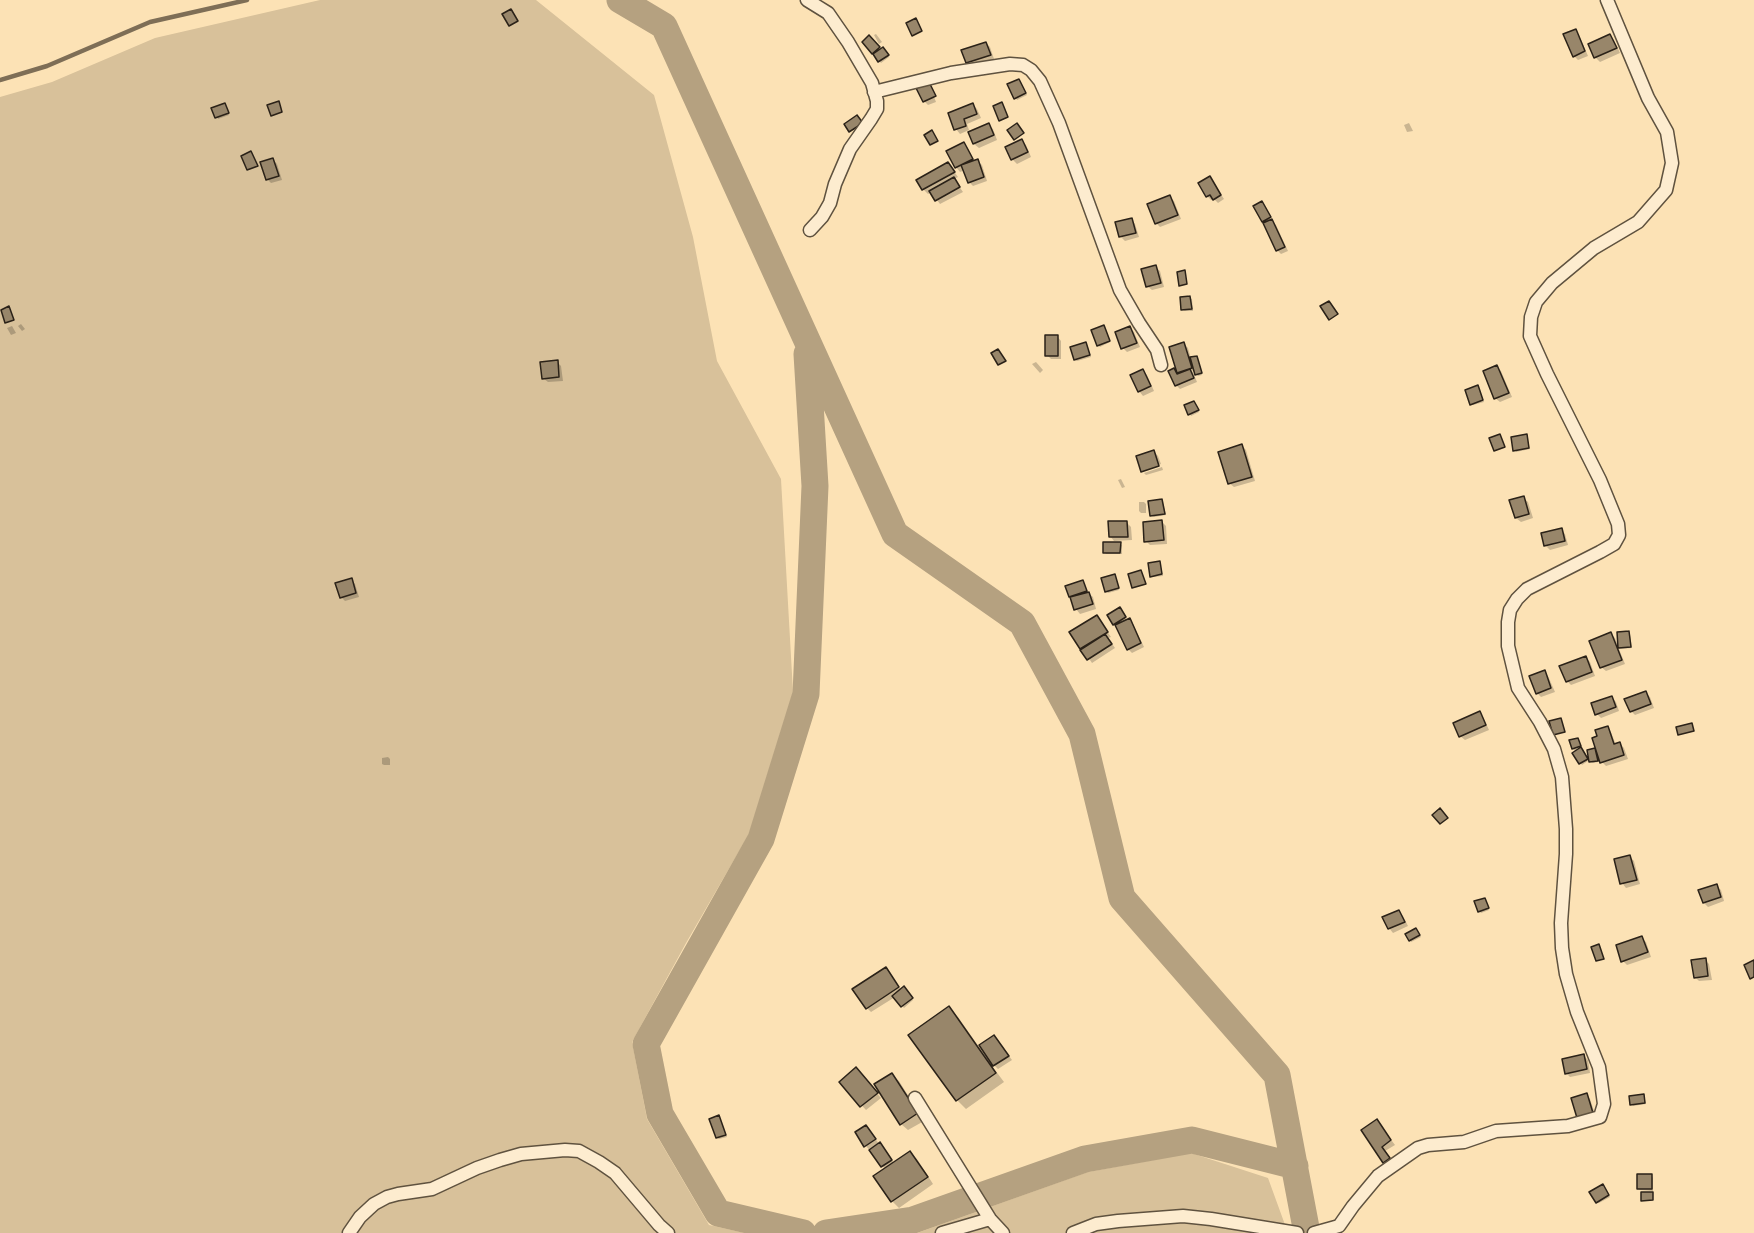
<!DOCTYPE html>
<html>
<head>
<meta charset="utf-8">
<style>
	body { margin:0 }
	canvas { display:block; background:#fce2b5 }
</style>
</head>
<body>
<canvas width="1754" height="1233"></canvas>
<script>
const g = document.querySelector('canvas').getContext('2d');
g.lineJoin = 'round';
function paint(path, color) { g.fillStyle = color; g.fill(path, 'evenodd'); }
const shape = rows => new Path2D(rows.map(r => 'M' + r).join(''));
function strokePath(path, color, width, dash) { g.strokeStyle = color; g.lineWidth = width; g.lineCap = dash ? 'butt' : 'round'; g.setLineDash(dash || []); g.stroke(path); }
paint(shape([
	[320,0,536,0,654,95,693,237,717,361,781,479,793,692,749,834,686,943,632,1042,647,1119,709,1225,745,1233,0,1233,0,97,52,82,155,38],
	[1191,1153,1268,1178,1288,1233,917,1233,1088,1172]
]), '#d8c19a');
paint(shape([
	[1575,31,1579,35,1588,56,1578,60,1574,56],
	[876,34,882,42,879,44,874,35],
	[1610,36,1614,40,1620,53,1600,62,1596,58,1590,45],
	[869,38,881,50,883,49,889,57,881,63,864,42],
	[986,43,990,47,994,59,971,67,967,63],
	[1019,80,1027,95,1017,100,1016,98],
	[928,82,931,84,929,84,936,102,928,105,924,101],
	[973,105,977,109,981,118,967,124,969,130,960,134,956,129],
	[226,106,229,115,218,119,217,117],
	[1409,123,1413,131,1407,132,1404,125],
	[988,125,993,129,997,140,979,148,974,144,970,133],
	[1021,140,1026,145,1031,157,1017,164,1013,160,1007,148],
	[964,144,968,148,975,162,977,161,982,165,987,181,973,186,969,182,965,170,960,172,956,167,948,152],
	[273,160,277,164,282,180,271,183,267,179],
	[948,163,958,177,954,179,963,192,940,204,931,192,928,194,923,189,918,180],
	[1210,178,1224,199,1218,203,1214,199,1211,200,1207,196],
	[1170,197,1174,201,1181,219,1160,227,1156,223],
	[1263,205,1270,220,1276,225,1288,251,1281,254,1277,250,1263,221],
	[1131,219,1135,224,1139,237,1125,241,1120,236],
	[1155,267,1160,271,1164,287,1152,290,1147,286],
	[1190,298,1192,299,1193,311,1185,311,1183,310],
	[21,324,25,329,22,331,18,326],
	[12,326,16,333,11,335,7,328],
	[1130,328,1134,332,1140,347,1127,352,1123,348],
	[1105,329,1110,342,1100,347,1098,345],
	[1057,336,1061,341,1061,359,1051,359,1047,355],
	[1184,344,1188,348,1191,359,1196,357,1198,359,1202,375,1198,376,1192,370,1197,382,1180,389,1176,385,1170,371,1177,368],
	[1191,369,1191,370,1176,376,1175,373,1178,371],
	[1087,345,1091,357,1077,361,1075,360],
	[557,362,561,366,563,381,548,382,543,378],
	[1036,362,1043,370,1040,373,1032,364],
	[1497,367,1501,371,1512,397,1500,402,1495,398],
	[1143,371,1147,375,1154,391,1143,396,1139,391],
	[1479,389,1484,402,1473,405,1471,404],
	[1196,404,1199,412,1191,416,1186,406],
	[1526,436,1530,449,1516,452,1515,450],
	[1242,446,1246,450,1255,481,1234,487,1229,483],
	[1154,452,1158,456,1161,464,1143,470,1143,472,1138,457],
	[1162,467,1163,470,1146,475,1144,473],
	[1121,479,1125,487,1122,488,1118,480],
	[1523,498,1528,502,1533,518,1521,522,1516,518,1511,501],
	[1162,500,1166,515,1154,517,1152,516],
	[1139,502,1144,502,1146,504,1146,513,1141,513,1139,511],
	[1162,522,1166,526,1167,544,1150,545,1146,541],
	[1127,523,1131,527,1132,540,1114,541,1110,536],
	[1561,530,1565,534,1568,545,1550,550,1545,545],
	[1120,544,1122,545,1122,554,1106,554,1105,552],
	[1159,563,1163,576,1153,577,1152,576],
	[1116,577,1119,590,1108,593,1106,591],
	[351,580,355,584,359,597,345,601,341,597],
	[1083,582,1088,593,1093,597,1096,609,1080,614,1076,609,1071,596],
	[1121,611,1127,621,1129,620,1133,624,1144,647,1132,653,1128,649,1115,624],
	[1097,617,1111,637,1108,638,1115,648,1092,663,1071,632],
	[1629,632,1630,634,1632,648,1619,649,1625,664,1606,671,1601,667,1611,634,1615,638,1619,648],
	[1586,657,1590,662,1595,676,1571,685,1567,681],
	[1544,672,1548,676,1555,692,1541,697,1537,693],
	[1646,693,1650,697,1654,708,1635,715,1631,711],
	[1612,698,1616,702,1619,711,1601,718,1597,714],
	[1479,713,1483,717,1489,730,1465,740,1460,736],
	[1607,728,1611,732,1616,745,1620,744,1624,748,1628,759,1606,766,1602,762,1599,755,1597,755,1598,762,1593,763,1591,762,1594,750,1599,755],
	[1578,739,1582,748,1580,749,1588,761,1582,765,1574,753,1576,752,1573,749],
	[388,757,390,759,390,765,384,765,382,764,382,758],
	[1630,857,1634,861,1640,884,1626,888,1622,883],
	[1716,886,1721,890,1724,901,1708,907,1704,903],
	[1485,899,1489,910,1481,913,1479,911],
	[1399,912,1403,916,1408,926,1393,933,1389,928],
	[1418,932,1421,937,1411,942,1410,940],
	[1641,938,1646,942,1651,957,1627,965,1623,961],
	[1705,960,1709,964,1712,980,1699,981,1695,977],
	[890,974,901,990,904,988,913,1000,904,1008,895,997,871,1012,867,1008],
	[949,1008,958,1017,979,1047,994,1036,1012,1060,998,1069,993,1064,992,1066,1004,1082,966,1109,957,1100],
	[1584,1056,1588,1060,1590,1073,1570,1077,1566,1073],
	[860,1074,881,1098,866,1110,841,1083],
	[892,1075,899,1081,924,1121,908,1130,901,1124],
	[1586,1095,1590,1099,1596,1117,1583,1121],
	[1644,1096,1646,1104,1633,1106,1632,1104],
	[719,1117,727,1137,719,1139,717,1138],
	[1377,1121,1395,1145,1385,1151,1393,1163,1388,1166,1384,1162],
	[866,1127,894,1163,910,1153,917,1159,933,1184,899,1208,892,1201,885,1169,866,1146],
	[1652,1176,1653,1178,1653,1191,1640,1190,1638,1188],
	[1604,1187,1610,1197,1599,1203,1597,1202]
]), '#0003');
strokePath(shape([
	[0,80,47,66,150,22,247,0]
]), '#7e6e56', 4.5);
strokePath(shape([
	[620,0,664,26,895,534,1022,623,1082,734,1122,898,1277,1075,1307,1233],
	[803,1233,718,1213,660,1114,646,1044,761,839,806,694,815,486,807,354],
	[826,1233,913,1220,1085,1159,1192,1140,1295,1166]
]), '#b5a180', 27);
const building = shape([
	[511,9,518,21,509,26,502,14,511,9],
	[916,18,922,31,912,36,906,23,916,18],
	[1576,29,1585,51,1573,57,1563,34,1576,29],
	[1610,34,1617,48,1594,58,1588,44,1610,34],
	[869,35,880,47,872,54,862,42,869,35],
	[986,42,991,55,966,63,961,50,986,42],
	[883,47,889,55,878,62,873,54,883,47],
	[1019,79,1026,93,1014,99,1007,84,1019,79],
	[928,80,936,96,923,102,915,86,928,80],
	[279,101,282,112,271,116,267,105,279,101],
	[1002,102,1008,117,999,121,993,106,1002,102],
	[225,103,229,113,215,118,211,108,225,103],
	[973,103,977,114,964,119,966,126,954,130,948,113,973,103],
	[857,115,863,123,849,132,844,124,857,115],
	[989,123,994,135,973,144,968,132,989,123],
	[1017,123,1024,133,1014,140,1007,130,1017,123],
	[932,130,938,141,930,145,924,135,932,130],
	[1022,139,1028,152,1011,160,1005,147,1022,139],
	[964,142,973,159,955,168,946,151,964,142],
	[251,151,258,166,247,170,241,156,251,151],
	[273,158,279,176,266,180,260,162,273,158],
	[978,159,984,177,968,183,961,165,978,159],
	[948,162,955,172,922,190,916,180,948,162],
	[1210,176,1221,195,1213,200,1210,195,1206,197,1198,183,1210,176],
	[954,177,960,187,935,201,929,191,954,177],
	[1170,195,1178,215,1155,224,1147,204,1170,195],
	[1262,201,1271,217,1262,222,1253,206,1262,201],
	[1132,218,1136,233,1119,237,1115,222,1132,218],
	[1272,219,1285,247,1276,251,1263,223,1272,219],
	[1156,265,1161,283,1146,287,1141,269,1156,265],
	[1185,270,1187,284,1179,286,1177,272,1185,270],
	[1190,296,1192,309,1181,310,1180,297,1190,296],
	[1329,301,1338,314,1329,320,1320,306,1329,301],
	[9,306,14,320,5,323,1,310,9,306],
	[1104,325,1110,341,1097,346,1091,330,1104,325],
	[1130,326,1137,343,1121,349,1115,332,1130,326],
	[1045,335,1058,335,1058,356,1045,356,1045,335],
	[1086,342,1090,355,1074,360,1070,347,1086,342],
	[1184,342,1192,368,1177,373,1169,347,1184,342],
	[998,349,1006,361,998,365,991,353,998,349],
	[1197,356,1202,373,1195,375,1190,357,1197,356],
	[558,360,559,377,542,379,540,362,558,360],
	[1497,365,1509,393,1494,399,1483,371,1497,365],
	[1174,368,1177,374,1190,369,1194,378,1175,386,1168,371,1174,368],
	[1143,369,1151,386,1138,392,1130,375,1143,369],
	[1478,385,1483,400,1470,405,1465,390,1478,385],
	[1194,401,1199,410,1188,415,1184,405,1194,401],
	[1500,434,1505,447,1494,451,1489,438,1500,434],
	[1527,434,1529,448,1513,451,1511,437,1527,434],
	[1242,444,1252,477,1228,484,1218,452,1242,444],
	[1154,450,1159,466,1141,472,1136,456,1154,450],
	[1524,496,1529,514,1515,518,1509,500,1524,496],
	[1162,499,1165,514,1150,516,1148,501,1162,499],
	[1162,520,1164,540,1144,542,1143,522,1162,520],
	[1108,521,1127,521,1128,537,1109,537,1108,521],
	[1562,528,1565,541,1544,546,1541,533,1562,528],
	[1103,542,1121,542,1120,553,1103,553,1103,542],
	[1160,561,1162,574,1150,577,1148,563,1160,561],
	[1141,570,1146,584,1132,588,1128,574,1141,570],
	[1115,574,1119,588,1105,592,1101,578,1115,574],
	[352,578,356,593,340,598,335,583,352,578],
	[1083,580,1087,591,1069,597,1065,586,1083,580],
	[1089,592,1093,604,1074,610,1070,597,1089,592],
	[1120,607,1126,617,1113,625,1107,615,1120,607],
	[1097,615,1108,632,1080,649,1069,632,1097,615],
	[1130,618,1141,643,1127,650,1115,625,1130,618],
	[1629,631,1631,647,1618,648,1617,632,1629,631],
	[1611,632,1622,660,1600,668,1589,641,1611,632],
	[1105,634,1112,644,1087,660,1080,650,1105,634],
	[1586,656,1592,672,1566,682,1559,666,1586,656],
	[1545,670,1551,688,1536,694,1529,676,1545,670],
	[1646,691,1651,704,1630,712,1624,699,1646,691],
	[1612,696,1616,707,1595,715,1591,703,1612,696],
	[1480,711,1486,725,1459,737,1453,723,1480,711],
	[1561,718,1565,732,1553,735,1549,721,1561,718],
	[1692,723,1694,731,1678,735,1676,727,1692,723],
	[1608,726,1614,744,1620,742,1624,755,1600,763,1592,738,1597,736,1595,730,1608,726],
	[1578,738,1581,746,1572,749,1569,740,1578,738],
	[1581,747,1588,759,1579,764,1572,753,1581,747],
	[1595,748,1598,761,1589,762,1587,750,1595,748],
	[1440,808,1448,818,1440,824,1432,815,1440,808],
	[1630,855,1637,880,1620,884,1614,859,1630,855],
	[1717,884,1721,897,1703,903,1698,890,1717,884],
	[1485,898,1489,908,1478,912,1474,901,1485,898],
	[1399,910,1405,922,1388,929,1382,917,1399,910],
	[1416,928,1420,935,1409,941,1405,934,1416,928],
	[1642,936,1648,952,1621,962,1616,945,1642,936],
	[1599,944,1604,959,1596,961,1591,947,1599,944],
	[1706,958,1708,976,1694,978,1691,960,1706,958],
	[1754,960,1754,977,1750,979,1744,965,1754,960],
	[886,967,899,987,866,1009,852,989,886,967],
	[904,986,913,998,901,1007,892,996,904,986],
	[949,1006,996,1073,956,1101,908,1035,949,1006],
	[994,1035,1009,1056,993,1066,979,1045,994,1035],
	[1584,1054,1587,1069,1565,1074,1562,1059,1584,1054],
	[856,1067,878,1093,860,1107,839,1082,856,1067],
	[892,1073,918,1113,900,1125,874,1084,892,1073],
	[1587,1093,1593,1113,1577,1118,1571,1098,1587,1093],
	[1644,1094,1645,1103,1630,1105,1629,1096,1644,1094],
	[719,1115,726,1135,716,1138,709,1119,719,1115],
	[1377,1119,1391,1140,1382,1147,1390,1158,1383,1163,1361,1130,1377,1119],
	[866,1125,876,1139,864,1147,855,1132,866,1125],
	[880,1142,892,1160,881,1167,869,1150,880,1142],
	[910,1151,928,1177,891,1202,873,1176,910,1151],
	[1637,1174,1652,1174,1652,1189,1637,1189,1637,1174],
	[1603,1184,1609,1195,1596,1203,1589,1192,1603,1184],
	[1641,1192,1653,1192,1653,1200,1641,1201,1641,1192]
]);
paint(building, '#98866a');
strokePath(building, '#2b2218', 1.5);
const street = shape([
	[807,0,828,13,848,42,872,83,877,101,877,109,871,119,850,149,835,184,830,203,822,217,810,230],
	[874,92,951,73,1010,64,1023,65,1031,70,1040,81,1059,123,1120,290,1139,323,1157,350,1161,365],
	[915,1098,990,1219,1003,1233],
	[349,1233,360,1217,374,1204,387,1197,398,1194,432,1189,477,1168,500,1160,521,1154,565,1150,579,1151,599,1162,615,1173,659,1225,668,1233],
	[942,1233,990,1219],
	[1073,1233,1096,1224,1118,1221,1183,1216,1211,1219,1297,1233],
	[1314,1233,1339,1226,1353,1206,1378,1176,1418,1148,1428,1145,1464,1142,1496,1131,1568,1126,1600,1117,1604,1104,1599,1067,1577,1012,1566,974,1562,948,1561,923,1566,854,1566,829,1562,777,1554,749,1540,722,1518,688,1508,646,1508,622,1510,610,1517,599,1527,589,1600,552,1614,544,1619,535,1618,524,1600,480,1547,374,1530,336,1531,317,1536,302,1552,283,1594,248,1638,222,1666,190,1672,163,1667,132,1648,98,1607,0]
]);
strokePath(street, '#5f523f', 15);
strokePath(street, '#fdeccf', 12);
</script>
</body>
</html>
